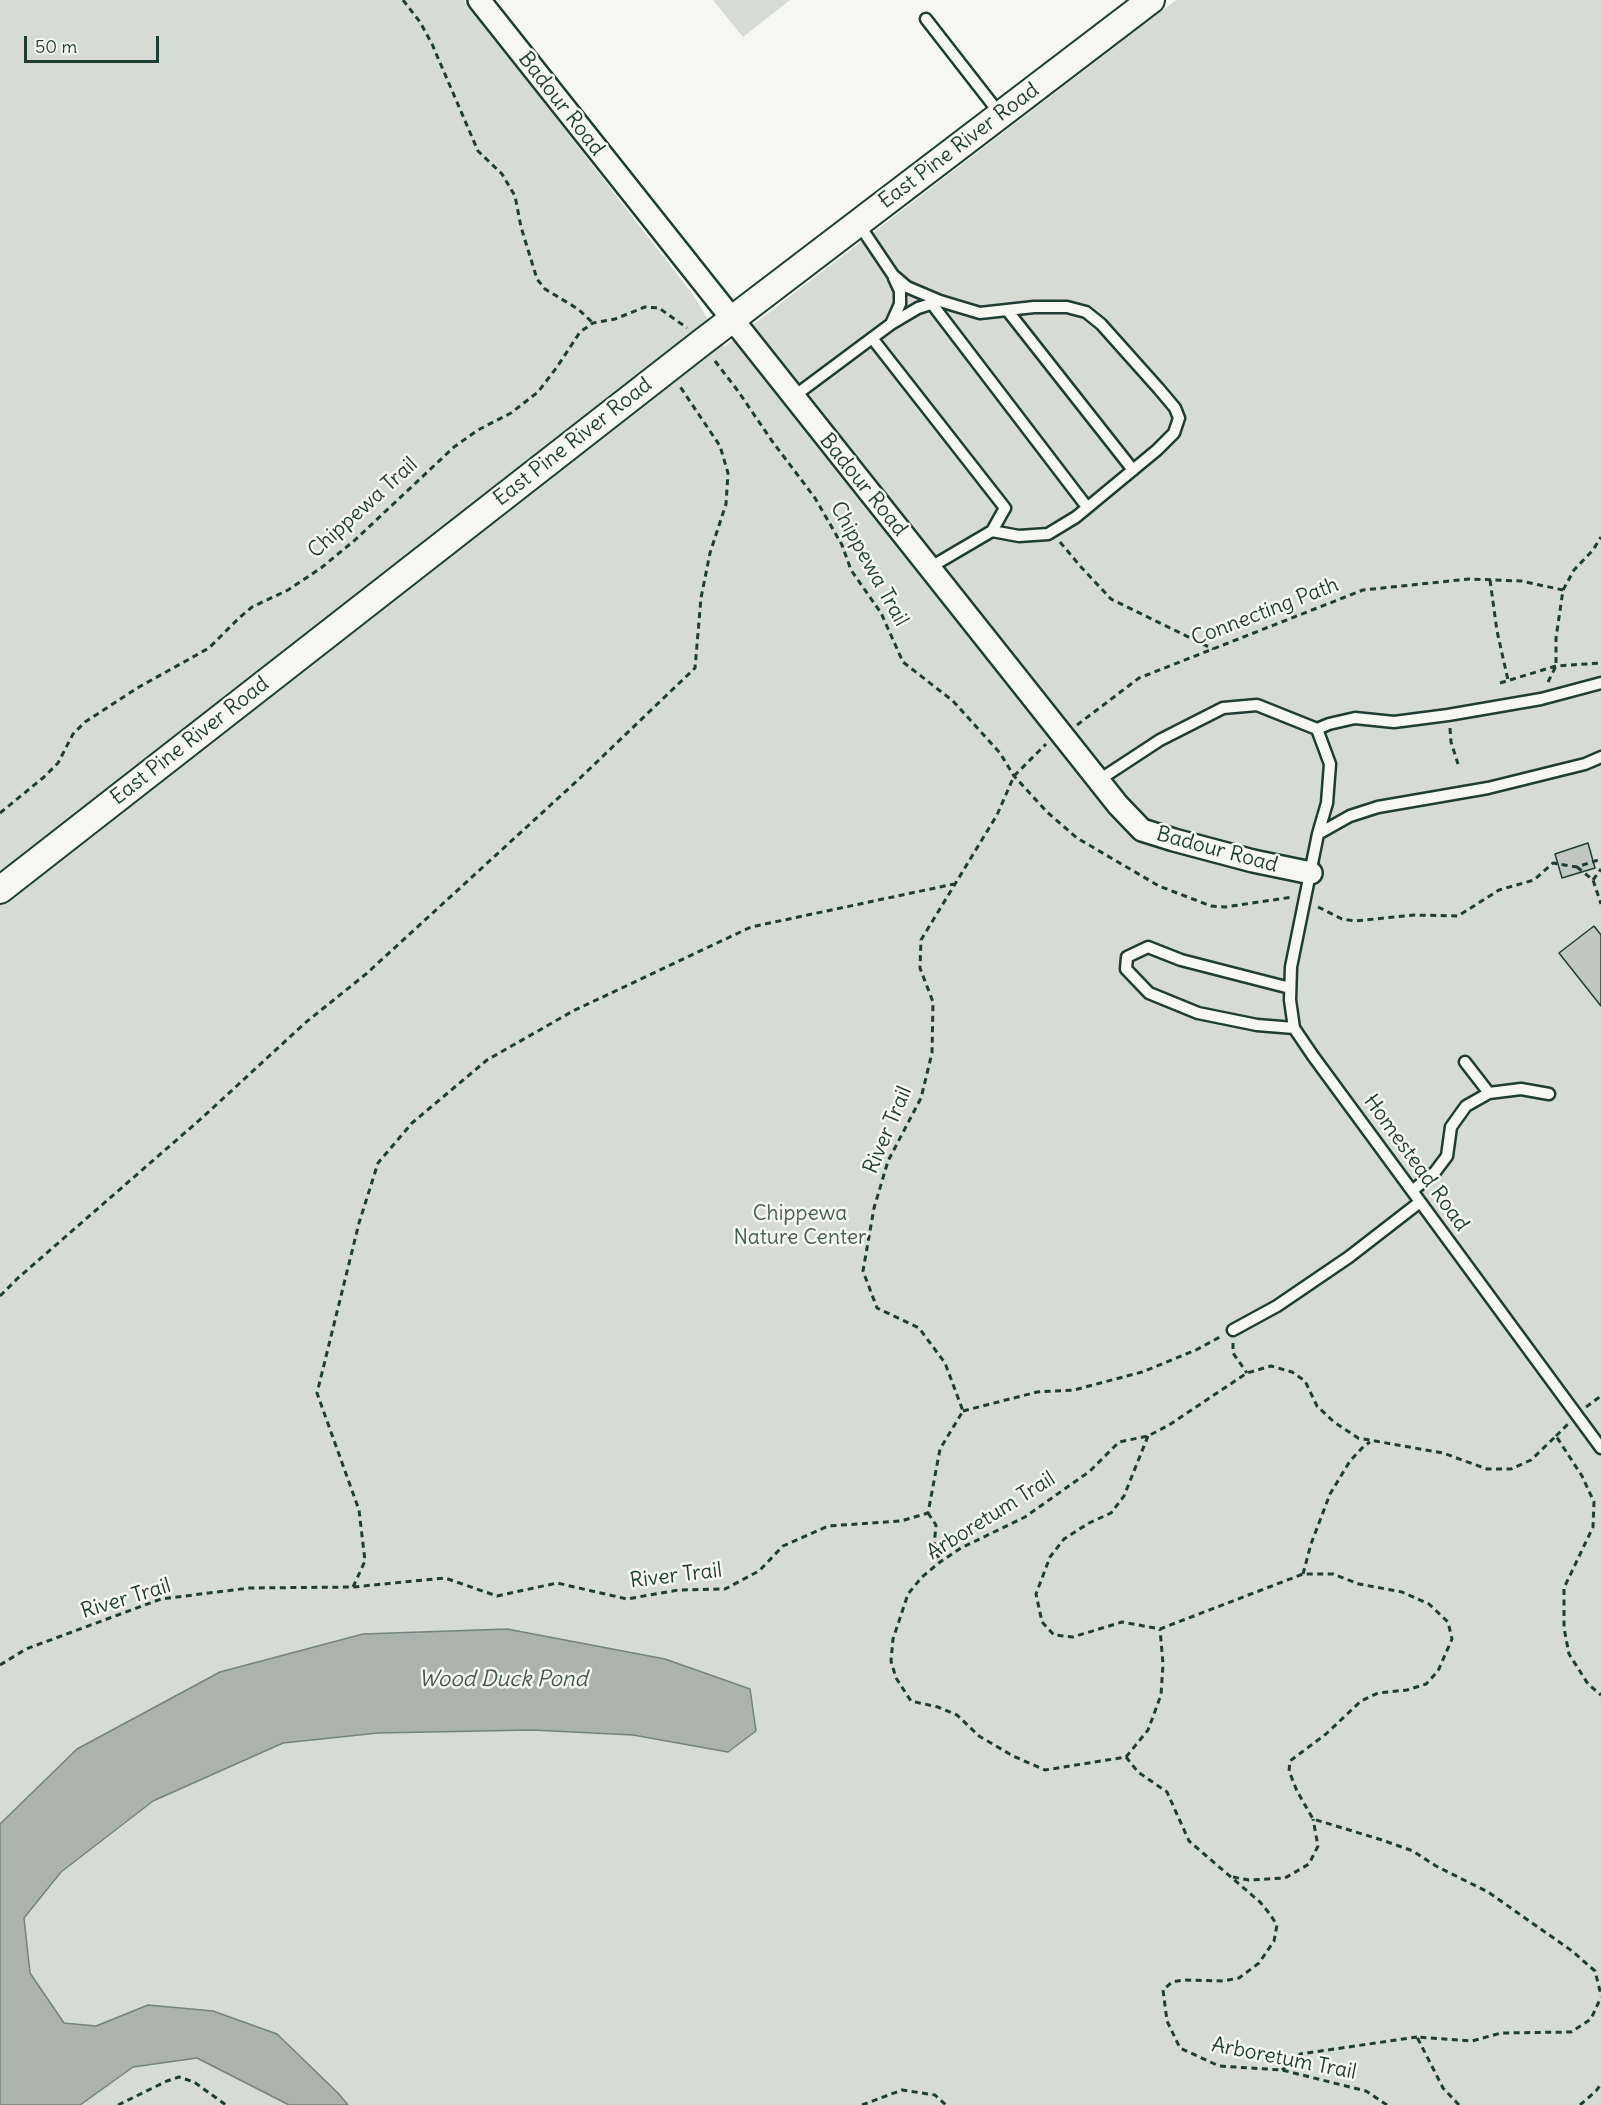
<!DOCTYPE html>
<html>
<head>
<meta charset="utf-8">
<style>
	body { margin:0 }
	#map { position:relative; width:1601px; height:2105px; overflow:hidden; background:#f6f6f2; font-family:Delius,sans-serif }
	canvas { display:block }
	.scale { position:absolute; left:24px; top:36px; width:135px; height:27px; box-sizing:border-box; border:3px solid #1f3d34; border-top:0; padding-left:8px; font-size:18px; line-height:21px; white-space:nowrap; color:#1f3d34; -webkit-text-stroke:4px #f6f6f2; paint-order:stroke }
</style>
</head>
<body>
<div id="map">
<canvas width="1601" height="2105"></canvas>
<div class="scale">50 m</div>
</div>
<script>
const g = document.querySelector('canvas').getContext('2d');
g.lineJoin = 'round';
function paint(path, color) { g.fillStyle = color; g.fill(path, 'evenodd'); }
const shape = rows => new Path2D(rows.map(r => 'M' + r).join(''));
function strokePath(path, color, width, dash) { g.strokeStyle = color; g.lineWidth = width; g.lineCap = dash ? 'butt' : 'round'; g.setLineDash(dash || []); g.stroke(path); }
function drawText(font, color, halo, rows, align = 'center') {
  g.font = font + ' Delius,sans-serif'; g.lineWidth = 5; g.setLineDash([]); g.textBaseline = 'middle'; g.strokeStyle = halo; g.fillStyle = color; for (const [text, x, y, turn = 0] of rows) {
    g.save(); g.translate(x, y); g.rotate((+turn || 0) * Math.PI / 180); g.textAlign = isNaN(turn) ? turn : align; if (halo) g.strokeText(text, 0, 0); g.fillText(text, 0, 0); g.restore();
  }
}
paint(shape([
	[0,0,464,0,694,296,724,347,1176,0,1601,0,1601,2105,0,2105],
	[713,0,790,0,743,37]
]), '#d6dbd6');
const water = shape([
	[507,1629,665,1659,750,1689,756,1731,728,1752,633,1735,532,1730,378,1733,283,1743,153,1801,61,1872,24,1918,30,1973,64,2023,96,2026,148,2005,213,2011,277,2034,338,2093,348,2105,289,2105,197,2058,133,2067,80,2105,0,2105,0,1824,77,1749,220,1672,363,1634,507,1629]
]);
paint(water, '#aab3ae');
strokePath(water, '#72847d', 1.5);
const building = shape([
	[1588,843,1595,868,1562,878,1555,854,1588,843],
	[1594,926,1601,935,1601,1006,1559,953,1594,926]
]);
paint(building, '#c1c8c3');
strokePath(building, '#1f3d34', 1.5);
const service = shape([
	[926,19,1000,114],
	[858,223,893,275,907,287,940,301,980,313,1034,307,1067,307,1086,312,1101,324,1159,389,1175,408,1179,418,1174,433,1157,450,1076,517,1048,534,1019,536,992,531,929,568],
	[932,304,1087,507],
	[1007,310,1133,470],
	[891,324,900,304,900,291,894,278],
	[872,338,1005,508,992,531],
	[793,397,891,324,918,308,937,302],
	[1317,729,1329,724,1355,718,1394,722,1448,715,1541,699,1601,683],
	[1099,780,1160,740,1223,708,1257,705,1317,729,1330,764,1327,803,1318,834,1291,967,1290,1000,1294,1028,1313,1056,1601,1448],
	[1318,834,1350,816,1378,807,1488,788,1585,764,1601,757],
	[1290,988,1181,960,1148,947,1127,957,1126,969,1149,993,1198,1013,1257,1025,1294,1028],
	[1465,1062,1489,1093],
	[1412,1191,1435,1172,1447,1156,1451,1127,1466,1106,1489,1093,1521,1089,1549,1094],
	[1233,1330,1277,1306,1349,1257,1420,1202]
]);
const minor = shape([
	[479,0,1118,805,1142,830,1174,840,1253,861,1311,873]
]);
const tertiary = shape([
	[0,890,701,343,1151,0]
]);
strokePath(service, '#1f3d34', 15);
strokePath(minor, '#1f3d34', 26);
strokePath(tertiary, '#1f3d34', 30);
strokePath(shape([
	[403,0,420,22,432,44,478,151,502,174,515,196,521,227,537,279,545,289,578,309,593,323],
	[715,361,738,391,772,441,815,498,842,545,851,570,881,613,903,662,953,701,1000,753,1014,776,1047,812,1077,838,1159,886,1211,906,1225,907,1293,897],
	[1060,542,1081,567,1111,599,1213,649],
	[1490,580,1497,631,1508,680],
	[1548,682,1556,666,1556,638,1563,590,1574,570,1593,550,1601,537],
	[1500,683,1556,666,1601,663],
	[1077,725,1139,678,1363,590,1469,579,1521,581,1563,590],
	[1450,728,1451,742,1458,764],
	[0,813,44,777,58,763,73,734,85,722,139,687,209,648,239,618,252,607,288,590,321,568,355,540,454,447,478,430,511,413,538,392,557,367,580,332,593,323,615,319,645,307,659,308,687,328],
	[1577,867,1593,880,1601,904],
	[1593,880,1601,869],
	[1318,907,1342,919,1355,921,1414,915,1458,916,1499,890,1534,880,1553,863,1577,867,1601,859],
	[0,1296,18,1278,203,1117,305,1023,366,974,578,780,695,668,701,598,710,553,726,504,728,473,720,446,679,385],
	[1233,1343,1233,1353,1247,1373],
	[1586,1407,1601,1396],
	[963,1411,1037,1392,1074,1390,1142,1372,1196,1350,1220,1337],
	[1148,1436,1124,1496,1111,1513,1089,1523,1064,1539,1050,1557,1036,1594,1042,1622,1054,1635,1073,1637,1122,1622,1160,1629,1303,1574,1333,1574,1359,1584,1402,1592,1429,1604,1448,1622,1452,1639,1438,1671,1426,1684,1407,1690,1378,1693,1361,1701,1326,1734,1290,1761,1289,1771,1297,1791,1313,1819,1382,1840,1413,1851,1436,1866,1488,1892,1572,1951,1595,1971,1601,1995],
	[1556,1436,1568,1424],
	[928,1513,936,1525,934,1546,940,1561],
	[1303,1574,1311,1544,1330,1494,1350,1461,1364,1446,1370,1442],
	[353,1587,365,1561,359,1510,317,1393,359,1223,378,1163,412,1123,487,1060,573,1011,751,927,954,884],
	[0,1665,26,1649,161,1599,249,1588,353,1587,445,1578,497,1596,557,1583,627,1599,678,1590,725,1589,759,1571,783,1546,828,1526,901,1521,928,1513,940,1449,963,1411,945,1363,919,1328,877,1308,863,1271,874,1208,888,1161,921,1098,932,1053,933,1002,920,968,921,940,997,815,1014,776,1046,744],
	[1126,1757,1148,1730,1161,1695,1163,1664,1160,1629],
	[1233,1877,1249,1880,1285,1878,1309,1864,1318,1846,1313,1819],
	[1282,2070,1300,2054,1417,2037],
	[118,2105,167,2081,179,2077,194,2082,226,2105],
	[862,2105,902,2090,935,2095,946,2105],
	[1387,2105,1366,2091,1282,2070,1219,2066,1180,2048,1167,2021,1163,1990,1172,1982,1184,1980,1223,1981,1239,1978,1259,1963,1274,1941,1277,1925,1269,1913,1260,1902,1189,1841,1167,1792,1138,1772,1126,1757,1045,1770,1013,1756,979,1736,957,1715,938,1707,911,1701,896,1678,891,1661,893,1639,908,1594,922,1577,940,1562,961,1548,1025,1517,1090,1471,1119,1442,1148,1436,1169,1425,1247,1373,1271,1366,1292,1372,1305,1381,1317,1406,1334,1422,1358,1438,1443,1453,1487,1469,1511,1469,1531,1460,1556,1436,1582,1476,1594,1502,1593,1527,1564,1588,1564,1628,1569,1654,1588,1684,1601,1695],
	[1459,2105,1443,2088,1417,2037,1472,2041,1501,2033,1571,2032,1591,2019,1601,1997],
	[1580,2105,1596,2091,1601,2084]
]), '#1f3d34', 3, [6, 4.5]);
strokePath(service, '#f6f6f2', 10);
strokePath(minor, '#f6f6f2', 21);
strokePath(tertiary, '#f6f6f2', 26);
drawText('21px', '#1f3d34', '#f6f6f2', [
	["Badour Road",561,104,52],
	["East Pine River Road",959,146,-37],
	["East Pine River Road",573,442,-38],
	["Badour Road",863,485,51],
	["Chippewa Trail",363,508,-42],
	["Chippewa Trail",869,564,61],
	["Connecting Path",1265,612,-21],
	["East Pine River Road",190,741,-38],
	["Badour Road",1217,850,15],
	["River Trail",888,1130,-67],
	["Homestead Road",1416,1163,54],
	["Arboretum Trail",991,1516,-32],
	["River Trail",676,1576,-7],
	["River Trail",126,1599,-17],
	["Arboretum Trail",1284,2059,11]
]);
drawText('21px', '#445d54', '#f6f6f2', [
	["Chippewa",800,1214],
	["Nature Center",800,1238]
]);
drawText('italic 22px', '#425a52', '#f6f6f2', [
	["Wood Duck Pond",503,1680]
]);
</script>
</body>
</html>
